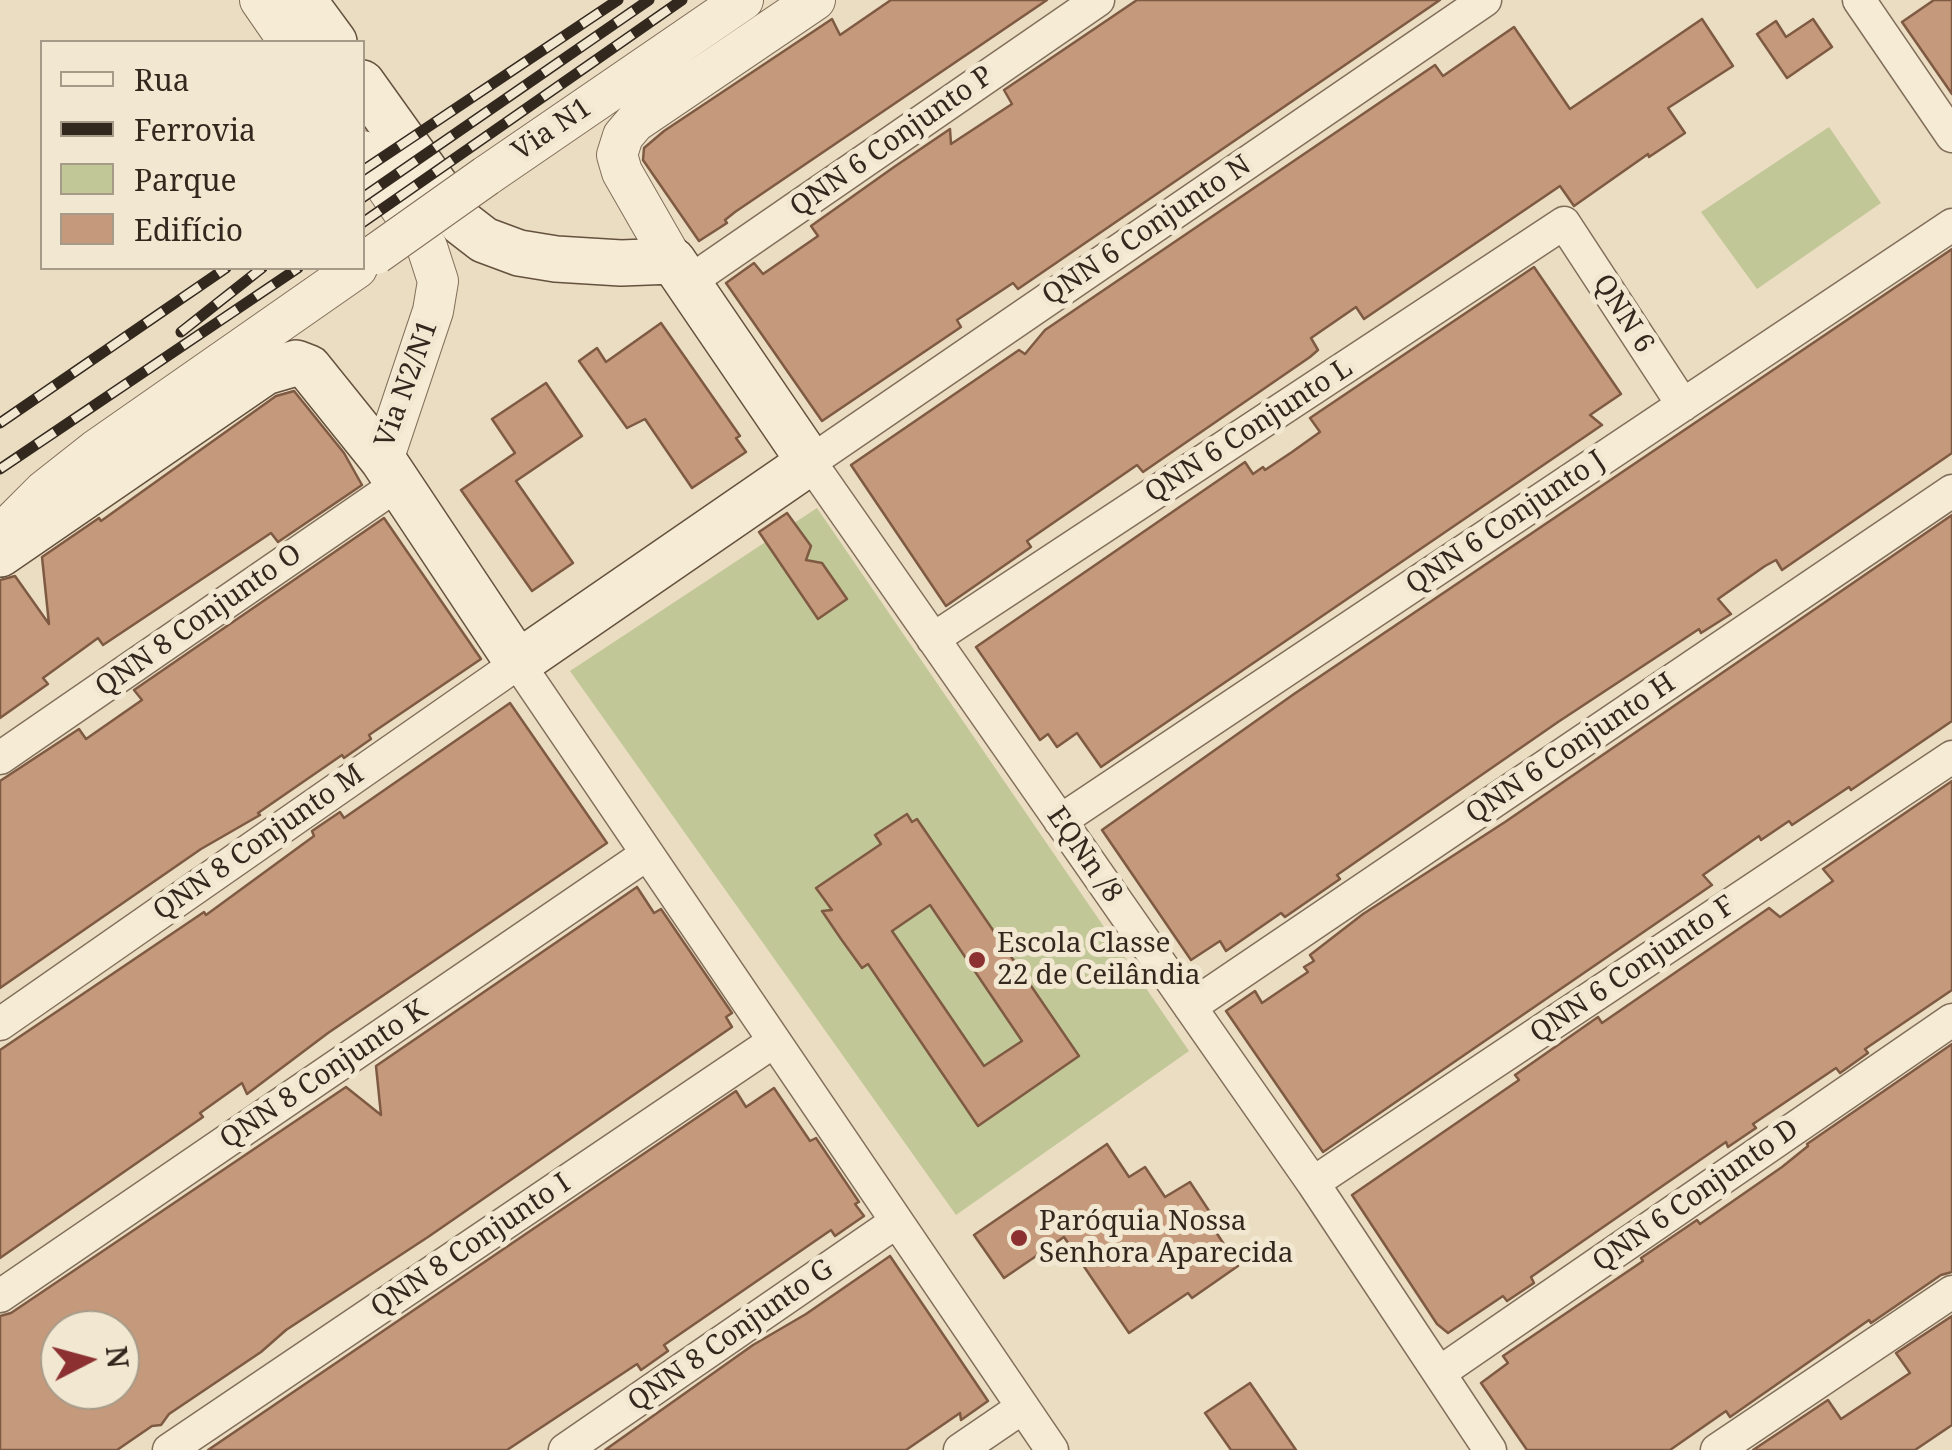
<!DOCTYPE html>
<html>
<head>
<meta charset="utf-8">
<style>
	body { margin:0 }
	#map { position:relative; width:1952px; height:1450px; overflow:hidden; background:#eaddc2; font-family:"Noto Serif",serif }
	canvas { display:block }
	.legend { position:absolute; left:40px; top:40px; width:325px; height:230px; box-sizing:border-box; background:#f2e8d1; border:2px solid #a69b89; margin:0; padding:12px 18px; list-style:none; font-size:30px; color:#33281e }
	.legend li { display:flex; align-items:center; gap:20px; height:50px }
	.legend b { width:50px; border:2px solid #a69b89 }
	.north { position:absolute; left:40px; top:1310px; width:100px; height:100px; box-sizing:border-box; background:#f2e8d1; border:2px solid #a69b89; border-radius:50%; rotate:84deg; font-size:28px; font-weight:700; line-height:40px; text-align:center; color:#33281e }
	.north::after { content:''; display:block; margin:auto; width:35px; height:45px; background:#8c3032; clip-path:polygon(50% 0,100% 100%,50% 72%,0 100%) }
</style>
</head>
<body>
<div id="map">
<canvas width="1952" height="1450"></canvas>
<ul class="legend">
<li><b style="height:12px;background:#f6ebd5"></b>Rua</li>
<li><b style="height:12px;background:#33281e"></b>Ferrovia</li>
<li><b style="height:28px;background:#c2c797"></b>Parque</li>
<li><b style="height:28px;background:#c5997b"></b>Edifício</li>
</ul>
<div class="north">N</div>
</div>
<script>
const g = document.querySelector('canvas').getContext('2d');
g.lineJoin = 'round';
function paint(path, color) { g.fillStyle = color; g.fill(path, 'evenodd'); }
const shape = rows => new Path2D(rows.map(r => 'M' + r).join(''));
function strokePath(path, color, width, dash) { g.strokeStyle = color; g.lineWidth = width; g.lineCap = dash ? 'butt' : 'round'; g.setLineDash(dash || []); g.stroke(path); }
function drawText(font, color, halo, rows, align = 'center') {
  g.font = font + ' "Noto Serif",serif'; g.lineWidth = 10; g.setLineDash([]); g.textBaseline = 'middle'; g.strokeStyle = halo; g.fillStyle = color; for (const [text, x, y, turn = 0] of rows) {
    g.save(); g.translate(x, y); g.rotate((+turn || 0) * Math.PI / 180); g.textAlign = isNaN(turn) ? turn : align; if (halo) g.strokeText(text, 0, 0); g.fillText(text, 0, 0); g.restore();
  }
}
paint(shape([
	[1829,127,1881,203,1757,289,1701,212],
	[817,508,1189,1051,956,1215,570,671]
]), '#c2c797');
const building = shape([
	[891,0,1047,0,735,212,725,220,727,223,699,241,643,160,644,148,664,131,832,19,840,35,891,0],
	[1137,0,1440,0,1018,289,1013,283,957,320,961,327,822,421,726,283,754,263,763,274,818,236,811,226,894,167,950,129,951,144,1012,104,1004,90,1137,0],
	[1934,0,1952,0,1952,94,1902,22,1934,0],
	[1702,19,1733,66,1668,108,1685,133,1649,157,1648,154,1574,206,1560,186,1364,319,1356,307,1311,338,1318,350,1310,357,1143,472,1137,465,1027,541,1031,547,946,606,851,465,1019,350,1025,354,1045,330,1435,65,1443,76,1514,27,1570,109,1702,19],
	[1813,19,1832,47,1787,78,1757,34,1776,21,1786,37,1813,19],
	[1952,249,1952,453,1782,570,1776,560,1765,566,1718,599,1731,614,1701,633,1699,629,1558,722,1337,875,1340,879,1285,917,1281,913,1226,951,1220,941,1191,960,1102,830,1294,694,1952,249],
	[1534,267,1621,394,1590,415,1602,425,1101,767,1077,733,1057,747,1048,734,1040,740,976,647,1245,462,1253,474,1263,467,1265,470,1292,452,1320,432,1310,418,1534,267],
	[661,323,740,436,736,438,746,452,692,488,645,419,627,428,579,361,597,348,606,362,661,323],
	[546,383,582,436,516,481,573,563,532,591,461,490,515,453,492,419,546,383],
	[294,391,344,453,362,485,278,542,271,533,103,645,98,638,43,678,48,684,0,718,0,580,15,576,49,624,42,557,99,518,101,521,276,396,294,391],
	[787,513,811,546,806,560,822,563,847,599,818,619,759,532,787,513],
	[1952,515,1952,721,1851,790,1849,787,1792,825,1789,821,1761,840,1759,836,1703,875,1712,885,1323,1152,1226,1011,1255,991,1262,1003,1290,984,1308,972,1304,967,1314,961,1310,955,1363,914,1505,822,1952,515],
	[384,518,481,659,369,735,371,739,344,758,342,755,258,813,260,815,201,849,0,988,0,781,79,729,86,739,142,700,134,690,384,518],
	[510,703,607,843,328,1033,247,1094,242,1083,200,1113,203,1117,0,1258,0,1050,204,912,206,915,314,836,312,831,340,812,344,818,510,703],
	[1952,781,1952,990,1865,1049,1868,1053,1840,1073,1836,1068,1753,1124,1756,1128,1728,1147,1726,1142,1531,1277,1534,1283,1507,1301,1503,1296,1448,1333,1437,1324,1352,1195,1519,1080,1515,1075,1598,1017,1602,1023,1769,908,1780,917,1833,881,1823,869,1952,781],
	[907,814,912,822,917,819,1079,1056,978,1126,868,964,862,968,841,939,822,911,832,910,816,888,881,844,875,835,907,814],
	[930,905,1022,1041,984,1066,892,931,930,905],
	[637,887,654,913,661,909,732,1013,726,1017,732,1027,428,1237,286,1330,261,1352,169,1414,161,1425,152,1426,117,1450,0,1450,0,1316,11,1313,346,1087,381,1115,376,1066,637,887],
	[60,1330,120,1330,120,1390,60,1390,60,1330],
	[1952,1044,1952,1272,1941,1275,1871,1323,1869,1320,1730,1417,1726,1411,1670,1450,1527,1450,1481,1383,1508,1363,1503,1356,1643,1261,1641,1258,1697,1220,1700,1224,1782,1167,1808,1146,1807,1144,1952,1044],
	[774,1088,810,1141,816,1138,859,1202,855,1204,864,1216,835,1236,831,1230,664,1345,668,1351,641,1370,637,1364,507,1450,208,1450,736,1091,746,1107,774,1088],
	[1107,1144,1129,1177,1145,1167,1165,1197,1190,1182,1221,1229,1216,1232,1238,1266,1192,1298,1188,1293,1129,1333,1064,1237,1004,1278,974,1235,1107,1144],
	[890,1256,988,1401,961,1420,960,1413,906,1450,605,1450,753,1345,806,1314,890,1256],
	[1952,1316,1952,1425,1915,1450,1753,1450,1828,1400,1841,1419,1910,1373,1896,1353,1952,1316],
	[1250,1383,1296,1450,1231,1450,1205,1413,1250,1383]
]);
paint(building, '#c5997b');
strokePath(building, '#7f5a43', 2.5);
const minor = shape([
	[1485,0,810,462,1313,1183,1490,1450],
	[1859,0,1952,136],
	[686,284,1098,0],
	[933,639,1564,223,1683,405],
	[0,758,398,484],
	[1060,821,1952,225],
	[1190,1007,1952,491],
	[0,1024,518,663,1052,1450],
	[1313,1183,1952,757],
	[0,1296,647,854],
	[1439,1373,1952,1020],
	[169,1450,773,1042],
	[565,1450,896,1222],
	[960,1450,1023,1407],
	[1717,1450,1952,1292]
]);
const tertiary = shape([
	[260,0,289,42],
	[362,151,427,247,438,281,433,311,383,460],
	[486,176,743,0],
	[673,261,622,172,617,155,623,136,635,122,815,0],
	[0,535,44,491,96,450,357,268]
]);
const secondary = shape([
	[303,0,334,42],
	[0,554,265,372,296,363,309,368,383,460,518,663,810,462,673,261,621,263,556,259,519,253,484,240,462,223,362,83]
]);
strokePath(minor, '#826f5b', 35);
strokePath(tertiary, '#826f5b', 42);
strokePath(secondary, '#64513e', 48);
strokePath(minor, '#f6ebd5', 32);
strokePath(tertiary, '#f6ebd5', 40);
strokePath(secondary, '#f6ebd5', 45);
const rail = shape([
	[362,171,618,0],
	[362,198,649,0],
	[362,223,682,0],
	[181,332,262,268],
	[0,423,226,268],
	[0,469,298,268]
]);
strokePath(rail, '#33281e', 11);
strokePath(rail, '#f2e8d1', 8, [22]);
const tertiaryBridge = shape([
	[376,254,486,176]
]);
strokePath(tertiaryBridge, '#826f5b', 42, []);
strokePath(tertiaryBridge, '#f6ebd5', 40);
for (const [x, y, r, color] of [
	[977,960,10,"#8c3032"],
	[1019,1238,10,"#8c3032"]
]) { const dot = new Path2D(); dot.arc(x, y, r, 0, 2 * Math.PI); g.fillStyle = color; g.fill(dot); strokePath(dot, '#f2e8d1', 4); }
drawText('28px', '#33281e', '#f2e8d1', [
	["Via N1",552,130,-34],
	["QNN 6 Conjunto P",892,142,-35],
	["QNN 6 Conjunto N",1147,231,-34],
	["QNN 6",1623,314,57],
	["Via N2/N1",407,384,-70],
	["QNN 6 Conjunto L",1249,431,-33],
	["QNN 6 Conjunto J",1506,523,-34],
	["QNN 8 Conjunto O",199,621,-35],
	["QNN 6 Conjunto H",1571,749,-34],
	["QNN 8 Conjunto M",259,843,-35],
	["EQNn /8",1084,855,55],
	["QNN 6 Conjunto F",1633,970,-34],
	["QNN 8 Conjunto K",324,1075,-34],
	["QNN 6 Conjunto D",1696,1196,-35],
	["QNN 8 Conjunto I",471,1246,-34],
	["QNN 8 Conjunto G",731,1336,-35]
]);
drawText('28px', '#33281e', '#f2e8d1', [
	["Escola Classe",997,944],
	["22 de Ceilândia",997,976],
	["Paróquia Nossa",1039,1222],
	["Senhora Aparecida",1039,1254]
], 'left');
</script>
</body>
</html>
